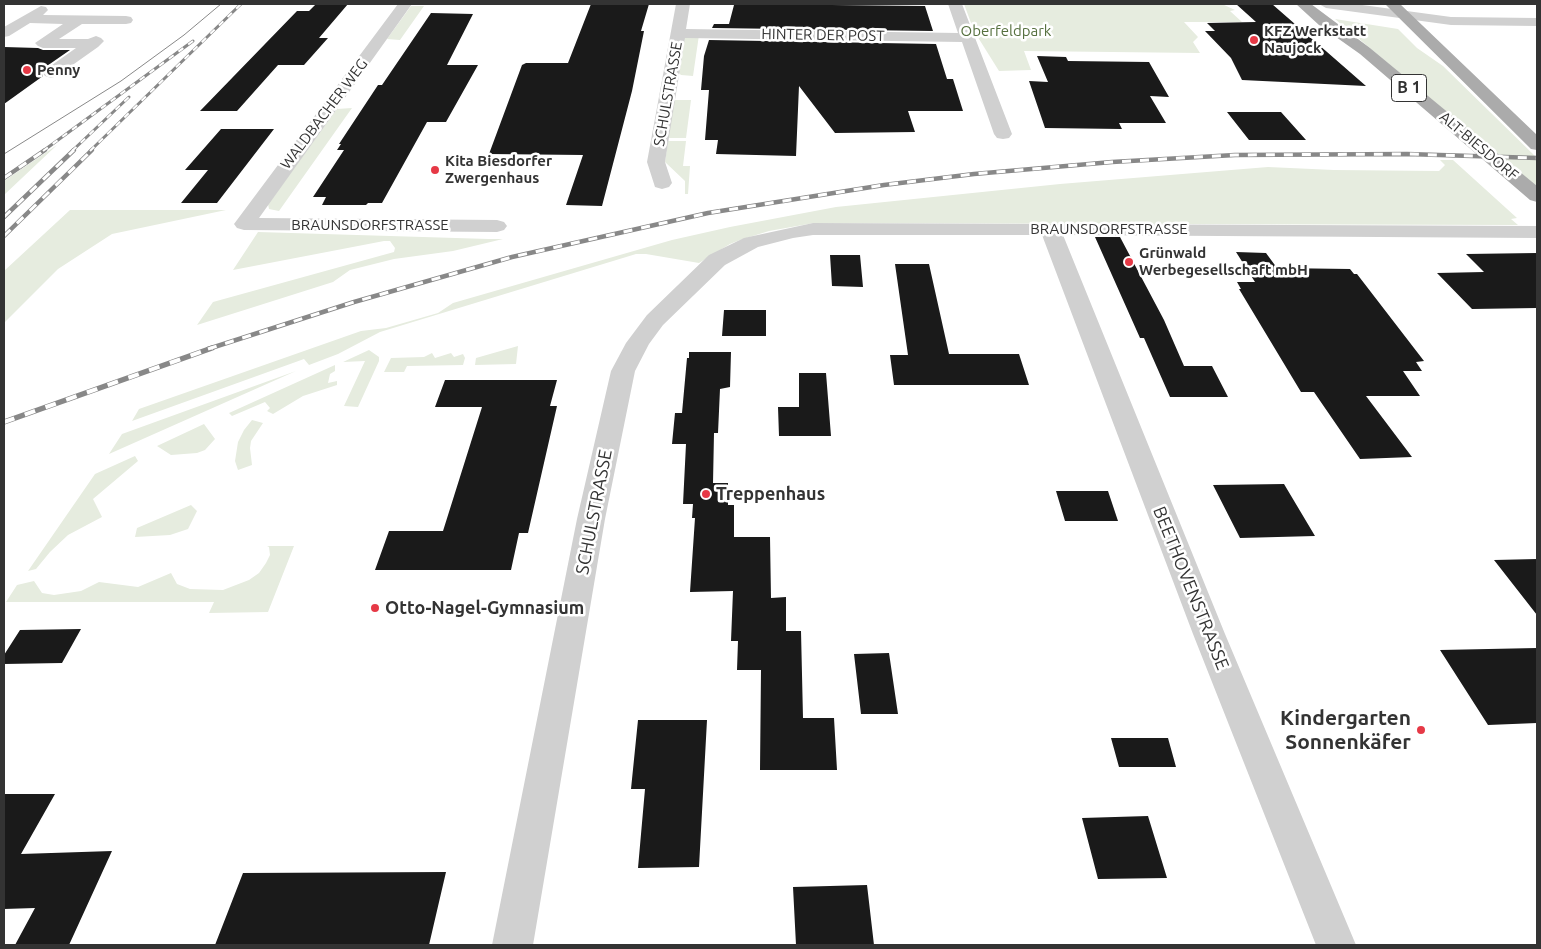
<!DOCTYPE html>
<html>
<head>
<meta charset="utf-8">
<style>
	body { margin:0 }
	#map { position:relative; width:1541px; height:949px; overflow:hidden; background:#fff; font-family:Ubuntu,sans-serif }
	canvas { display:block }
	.frame { position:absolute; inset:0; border:5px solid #333; pointer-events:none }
</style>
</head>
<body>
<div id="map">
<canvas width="1541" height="949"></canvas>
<div class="frame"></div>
</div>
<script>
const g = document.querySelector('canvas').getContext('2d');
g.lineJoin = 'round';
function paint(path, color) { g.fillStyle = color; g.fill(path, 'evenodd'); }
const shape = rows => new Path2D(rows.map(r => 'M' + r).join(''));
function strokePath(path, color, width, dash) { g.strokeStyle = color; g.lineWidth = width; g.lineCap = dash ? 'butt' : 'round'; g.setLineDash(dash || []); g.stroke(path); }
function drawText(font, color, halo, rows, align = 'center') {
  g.font = font + ' Ubuntu,sans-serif'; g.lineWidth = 5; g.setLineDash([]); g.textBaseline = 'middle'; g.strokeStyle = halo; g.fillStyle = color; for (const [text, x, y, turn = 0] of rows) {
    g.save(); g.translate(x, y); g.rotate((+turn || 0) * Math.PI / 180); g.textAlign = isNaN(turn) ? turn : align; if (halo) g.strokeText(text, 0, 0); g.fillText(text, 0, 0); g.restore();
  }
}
paint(shape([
	[964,4,1222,4,1235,10,1230,11,1242,22,1184,22,1198,37,1193,42,1200,53,1024,51,1031,70,999,71,974,31],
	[411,6,424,6,400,40,387,39],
	[1335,19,1398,29,1417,48,1443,66,1537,158,1537,187],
	[699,35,693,76,681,75,678,72,685,37],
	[674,100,691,100,686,138,668,138],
	[352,108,279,211,269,209,268,204,337,109],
	[668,141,686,141,683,166,690,166,688,194,685,194,685,181,665,162],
	[57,145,4,195,4,181],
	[1440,160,1453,160,1517,218,1511,219,1518,225,814,223,769,231,740,240,730,244,699,263,646,254,636,254,380,332,338,354,309,365,304,359,132,421,139,409,361,331,386,328,438,313,453,303,672,240,730,227,836,207,1060,184,1268,167,1334,170,1439,171,1445,165],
	[70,210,226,210,112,234,58,269,4,323,4,271],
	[258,232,489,239,503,239,453,251,394,259,350,270,333,282,197,325,213,302,394,252,395,248,390,241,384,241,233,270],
	[518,346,516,364,475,365,476,358],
	[369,350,379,357,379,361,358,407,344,406,365,361,343,362],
	[432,353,435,358,451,353,454,357,463,354,465,358,463,365,407,366,404,372,384,372,391,358,424,357],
	[335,365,335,371,330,374,328,383,337,381,337,385,303,396,273,414,267,411,270,408,265,402,232,416,229,413],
	[296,371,109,454,122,434],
	[252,420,263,423,251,441,250,448,252,465,238,470,235,461,238,442,244,430],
	[204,424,215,439,205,450,197,453,171,455,157,446],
	[135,456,138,461,93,499,102,517,68,535,50,552,36,569,28,571,95,474],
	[191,505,197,511,188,529,170,535,135,537,137,528],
	[267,546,294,546,268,612,209,613,214,602,6,602,17,585,34,581,42,593,54,595,81,591,99,582,138,587,171,573,177,584,190,589,223,590,249,580,259,573,266,563,270,555,269,547]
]), '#e6ecdf');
paint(shape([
	[316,4,348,4,319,38,328,38,304,65,278,65,237,111,200,111,297,11,309,11],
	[591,4,649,4,641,31,644,31,632,91,602,206,566,205,583,155,489,154,522,65,526,63,568,63],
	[739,4,925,6,933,31,712,28,714,24,729,24,734,5],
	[1236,4,1272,4,1366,86,1242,80,1231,58,1205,31,1215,31,1207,23,1256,22],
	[431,13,473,14,447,65,478,65,446,122,427,122,382,203,368,203,366,205,322,205,326,197,313,197,344,150,337,150,341,144,339,144,378,85,382,85],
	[709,40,936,44,947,79,953,79,963,111,908,111,915,132,835,133,799,86,796,156,716,154,718,140,705,140,709,90,701,90,704,56],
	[4,47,38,48,43,50,70,50,44,68,41,72,43,76,4,104],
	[1037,56,1066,57,1068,61,1149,62,1169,97,1150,96,1166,123,1119,123,1122,129,1045,128,1029,81,1048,82],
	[1227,112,1281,112,1306,140,1249,140],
	[221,129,274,129,217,203,181,203,208,170,185,170],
	[1095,237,1120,237,1164,320,1184,366,1212,366,1228,397,1170,397,1144,338,1140,338],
	[1236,252,1266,253,1277,268,1350,269,1354,274,1357,274,1424,361,1416,362,1422,371,1403,371,1420,396,1366,396,1412,457,1360,459,1314,392,1301,392,1239,289,1241,289,1237,282,1255,282],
	[1537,253,1537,308,1472,309,1437,273,1484,272,1466,254],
	[830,255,860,255,863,287,832,286],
	[895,264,929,264,949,354,1019,354,1029,385,894,385,890,355,908,355],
	[724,310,766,310,766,336,722,336],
	[689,352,731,352,730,387,720,389,718,433,714,433,713,483,728,483,728,505,734,505,734,537,770,537,771,598,786,597,786,631,801,631,803,718,834,718,837,770,760,770,761,670,737,670,738,641,731,641,733,591,690,592,695,518,692,518,693,504,683,504,686,444,672,444,675,413,682,413,687,358,689,358],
	[799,373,826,373,831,436,779,436,778,407,799,407],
	[445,380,557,380,550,406,557,406,528,533,519,533,511,570,375,570,389,531,443,531,482,407,435,407],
	[1284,484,1315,536,1240,538,1213,485],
	[1056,491,1108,491,1118,521,1065,521],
	[1537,559,1537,615,1494,560],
	[81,629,62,663,4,664,4,655,20,630],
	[1537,648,1537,723,1488,725,1440,650],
	[889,653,898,714,861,714,854,654],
	[638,720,707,720,699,867,638,868,645,789,631,789],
	[1111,738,1168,738,1176,767,1119,767],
	[4,794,55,794,21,854,112,851,69,945,15,945,35,908,4,909],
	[1148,816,1167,878,1098,879,1082,818],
	[446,872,429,945,215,945,243,873],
	[867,885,874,945,796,945,793,887]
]), '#1a1a1a');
paint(shape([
	[398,4,412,4,259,218,497,220,504,222,507,226,504,230,497,232,244,230,237,228,234,224,237,220,398,4],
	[676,4,690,4,686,29,958,33,948,4,962,4,1012,134,1009,138,1003,139,997,138,994,134,962,42,685,38,665,162,672,183,669,187,662,189,655,187,647,162,676,4],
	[1319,4,1355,4,1451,17,1537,18,1537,26,1451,25,1326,8,1319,4],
	[41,6,46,7,48,10,43,15,126,16,131,17,133,20,131,23,126,24,82,24,59,39,88,39,96,36,101,38,104,41,98,47,57,76,51,78,45,76,43,73,45,70,76,48,43,48,38,46,35,43,63,24,30,23,9,36,4,37,4,27,41,6],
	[813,223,1537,226,1537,238,1063,235,1225,634,1356,945,1316,945,1193,634,1042,235,813,235,793,238,758,247,725,265,663,325,649,344,635,371,605,519,533,945,492,945,577,519,611,371,626,343,647,315,709,255,744,238,813,223]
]), '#d0d0d0');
paint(shape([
	[1296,4,1311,4,1370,48,1537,186,1537,202,1530,200,1360,54,1319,25,1296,4],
	[1385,4,1400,4,1537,135,1537,150,1531,149,1385,4]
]), '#ababab');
strokePath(shape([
	[4,154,121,81,184,35,221,4]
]), '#888', 1);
const railFar2 = shape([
	[43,151,193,41],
	[72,151,129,97],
	[90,151,241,4]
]);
const railFar1 = shape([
	[4,178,45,150],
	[4,217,74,150],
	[4,236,92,150],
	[208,349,354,302,512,257,708,213,884,185,974,174,1112,162,1235,155,1407,154,1537,158]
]);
const rail = shape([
	[4,422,212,348]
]);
strokePath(railFar2, '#888', 3);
strokePath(railFar1, '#888', 4.5);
strokePath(rail, '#888', 5.5);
strokePath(railFar2, '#fff', 2, [6]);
strokePath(railFar1, '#fff', 3, [9]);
strokePath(rail, '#fff', 4, [11]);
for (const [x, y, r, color] of [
	[1254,40,5,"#e63946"],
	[27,70,5,"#e63946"],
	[435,170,5,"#e63946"],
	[1129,262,5,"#e63946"],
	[706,494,5,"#e63946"],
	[375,608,5,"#e63946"],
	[1421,730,5,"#e63946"]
]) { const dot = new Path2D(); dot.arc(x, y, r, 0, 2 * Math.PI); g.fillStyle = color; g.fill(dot); strokePath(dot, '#fff', 2); }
drawText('15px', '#56703f', '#fff', [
	["Oberfeldpark",1006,31]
]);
drawText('bold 15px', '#333', '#fff', [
	["KFZ Werkstatt",1264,31],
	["Naujock",1264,48],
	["Penny",37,70],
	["Kita Biesdorfer",445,161],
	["Zwergenhaus",445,178],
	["Grünwald",1139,253],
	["Werbegesellschaft mbH",1139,270]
], 'left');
drawText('15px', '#333', '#fff', [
	["HINTER DER POST",823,35,1],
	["SCHULSTRASSE",668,94,-80],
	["WALDBACHER WEG",324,114,-53],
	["ALT-BIESDORF",1479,146,40],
	["BRAUNSDORFSTRASSE",370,225],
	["BRAUNSDORFSTRASSE",1109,229]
]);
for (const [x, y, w] of [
	[1409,88,35]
]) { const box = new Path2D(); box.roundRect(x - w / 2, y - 13.5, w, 27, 4); g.fillStyle = '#fff'; g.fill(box); strokePath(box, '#333', 1); }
drawText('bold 16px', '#333', null, [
	["B 1",1409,88]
]);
drawText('bold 18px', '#333', '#fff', [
	["Treppenhaus",716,494],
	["Otto-Nagel-Gymnasium",385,608]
], 'left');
drawText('18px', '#333', '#fff', [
	["SCHULSTRASSE",594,512,-79],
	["BEETHOVENSTRASSE",1191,588,68]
]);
drawText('bold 21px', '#333', '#fff', [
	["Kindergarten",1411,718],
	["Sonnenkäfer",1411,742]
], 'right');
</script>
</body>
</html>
